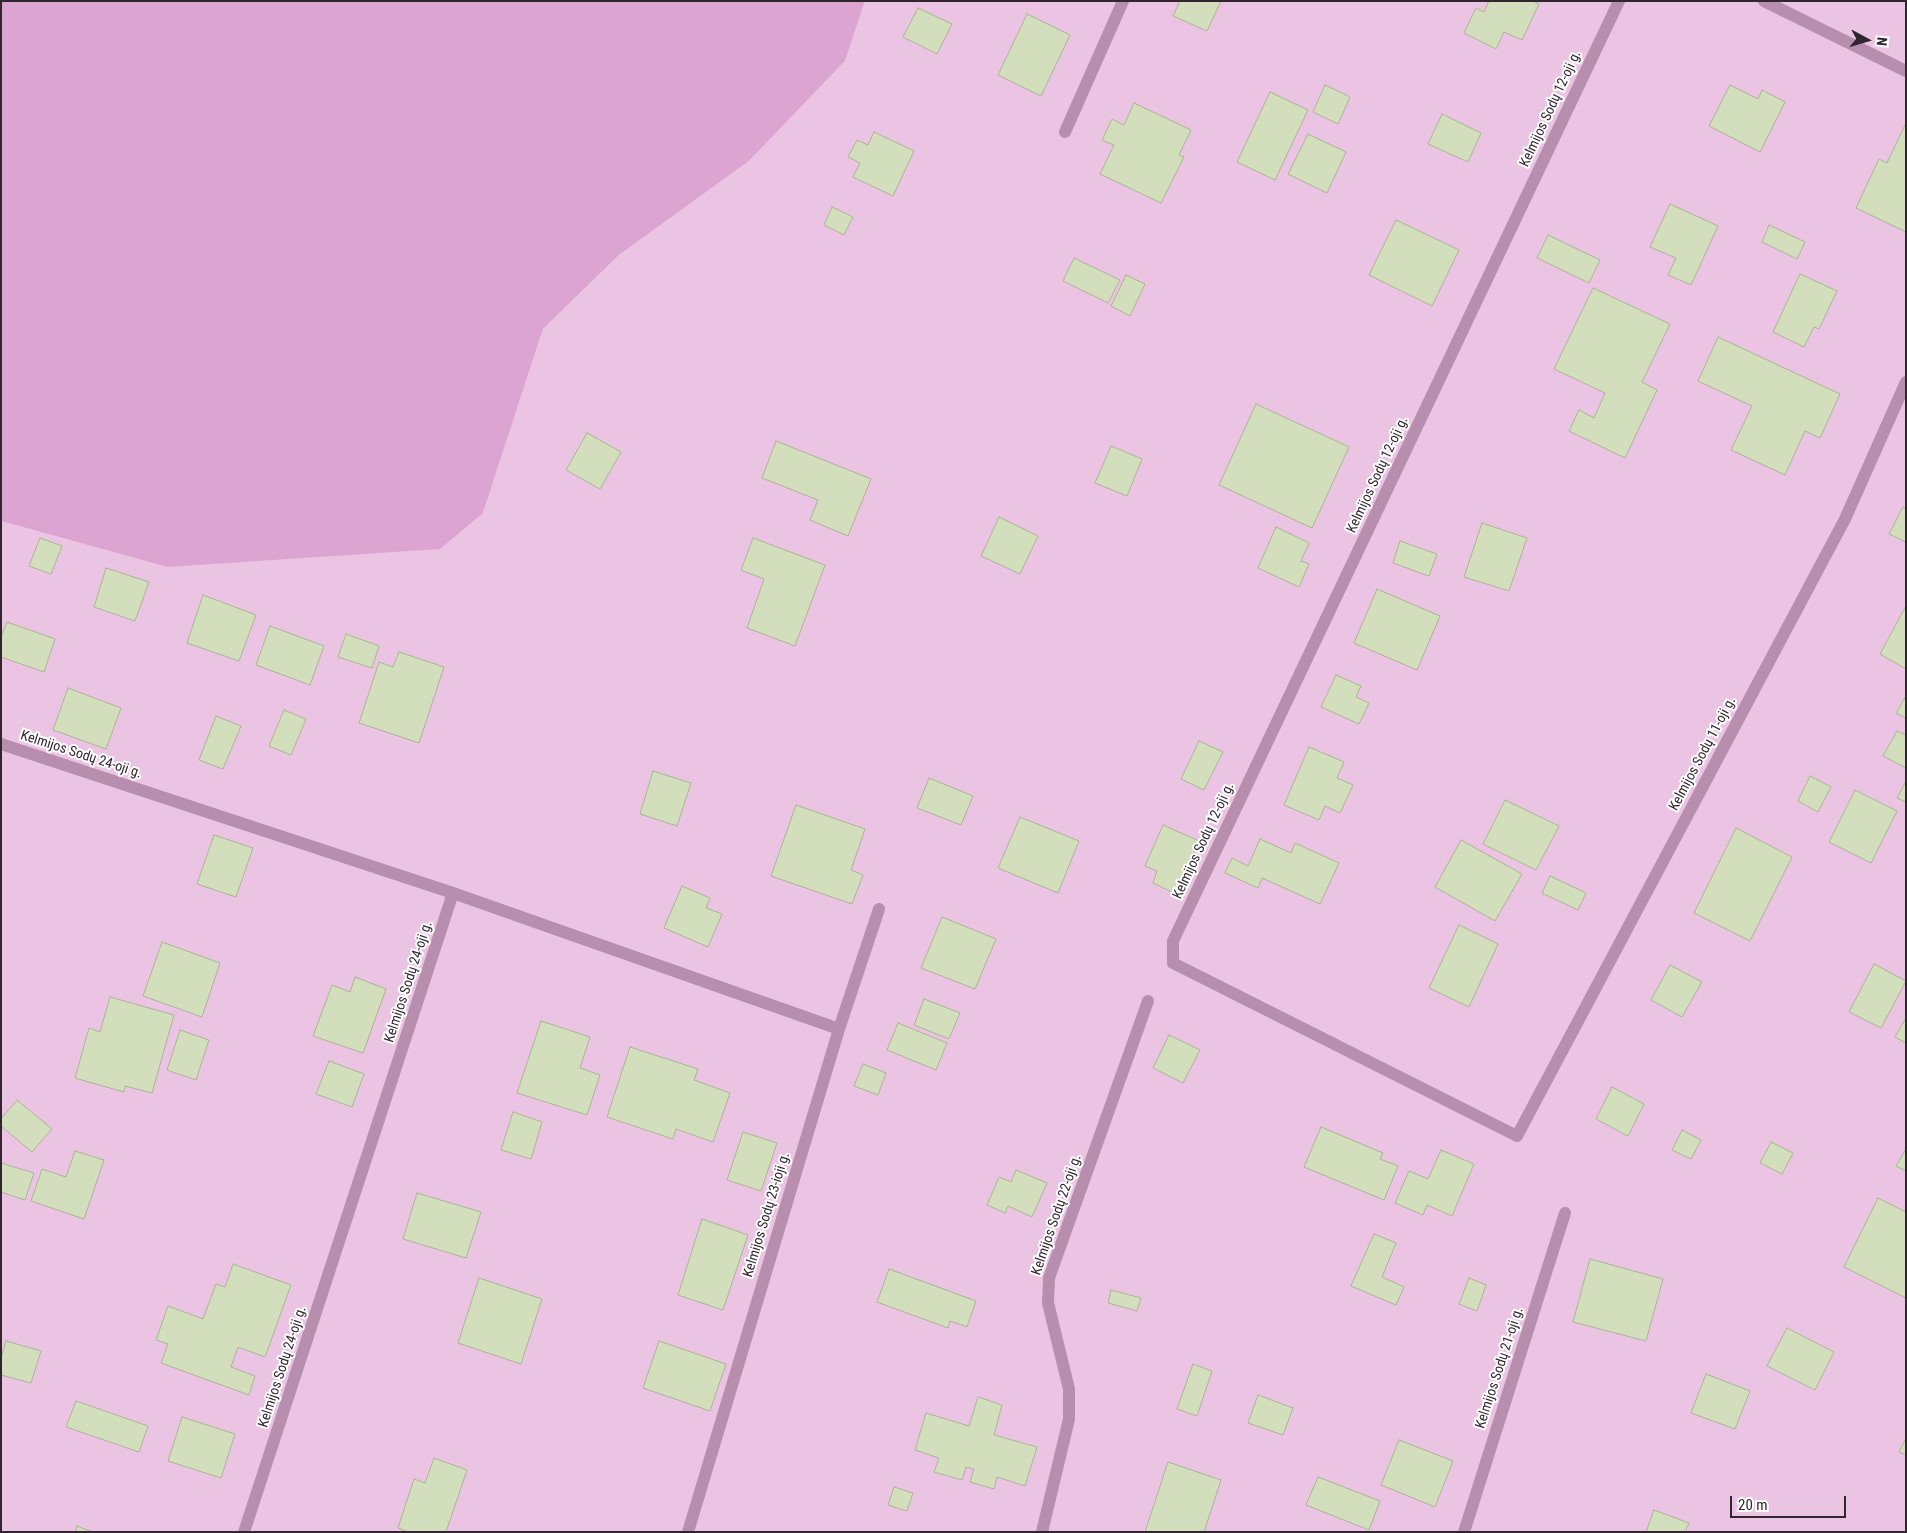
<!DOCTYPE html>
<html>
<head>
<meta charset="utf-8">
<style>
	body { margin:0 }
	#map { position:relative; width:1907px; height:1533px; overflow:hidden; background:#fee4f8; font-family:"Roboto Condensed",sans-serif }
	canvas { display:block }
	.frame { position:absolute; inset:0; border:2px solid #31252e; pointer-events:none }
	.north { position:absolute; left:1842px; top:15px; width:50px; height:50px; -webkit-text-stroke:4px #fff; paint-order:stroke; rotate:96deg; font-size:14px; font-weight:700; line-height:20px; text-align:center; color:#31252e }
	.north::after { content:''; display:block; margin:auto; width:18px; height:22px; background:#31252e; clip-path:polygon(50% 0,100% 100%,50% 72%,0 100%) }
	.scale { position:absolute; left:1730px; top:1496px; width:116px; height:22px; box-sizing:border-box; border:2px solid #31252e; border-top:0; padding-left:6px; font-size:15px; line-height:18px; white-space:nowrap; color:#31252e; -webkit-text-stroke:4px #fff; paint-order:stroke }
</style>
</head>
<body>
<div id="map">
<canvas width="1907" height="1533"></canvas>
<div class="frame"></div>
<div class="north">N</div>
<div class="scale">20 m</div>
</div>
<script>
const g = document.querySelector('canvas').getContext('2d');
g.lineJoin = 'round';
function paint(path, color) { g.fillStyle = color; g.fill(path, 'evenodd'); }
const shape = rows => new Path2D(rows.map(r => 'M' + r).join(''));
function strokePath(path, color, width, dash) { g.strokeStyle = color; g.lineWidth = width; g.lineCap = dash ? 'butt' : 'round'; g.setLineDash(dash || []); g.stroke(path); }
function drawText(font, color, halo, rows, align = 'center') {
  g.font = font + ' "Roboto Condensed",sans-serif'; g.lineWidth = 4; g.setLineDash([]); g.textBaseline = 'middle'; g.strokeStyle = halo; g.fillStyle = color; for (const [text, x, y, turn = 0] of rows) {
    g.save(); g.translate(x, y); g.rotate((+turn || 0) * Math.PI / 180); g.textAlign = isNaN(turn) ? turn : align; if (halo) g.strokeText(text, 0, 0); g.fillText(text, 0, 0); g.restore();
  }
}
paint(shape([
	[865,1,1906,1,1906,1532,1,1532,1,521,167,567,483,513,543,329,619,255,749,161,845,61]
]), '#ecc4e3');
paint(shape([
	[1,1,865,1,845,61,749,161,619,255,543,329,483,513,440,549,167,567,1,521]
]), '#dca5d1');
const building = shape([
	[1180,1,1221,1,1207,31,1173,16,1180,1],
	[1489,1,1533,1,1539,4,1522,40,1504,32,1496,49,1464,33,1476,8,1484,12,1489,1],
	[918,8,952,24,937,54,903,37,918,8],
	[1027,14,1070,35,1041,96,998,75,1027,14],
	[1325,85,1350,97,1338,124,1313,112,1325,85],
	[1730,85,1758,99,1762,90,1785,102,1760,152,1709,126,1730,85],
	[1270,92,1308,110,1275,180,1237,162,1270,92],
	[1134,103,1191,130,1179,155,1184,157,1161,203,1100,174,1114,145,1102,140,1112,119,1124,125,1134,103],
	[1442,114,1481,133,1468,162,1428,144,1442,114],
	[1906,123,1906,232,1856,208,1879,159,1887,163,1906,123],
	[874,132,914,151,893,196,853,177,860,163,848,157,857,140,868,145,874,132],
	[1308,134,1346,152,1327,193,1288,174,1308,134],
	[1670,204,1718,226,1691,285,1668,275,1676,258,1650,247,1670,204],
	[832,207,853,217,844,235,824,225,832,207],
	[1396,220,1459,250,1432,306,1369,275,1396,220],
	[1769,225,1805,242,1797,259,1762,242,1769,225],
	[1548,235,1600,260,1589,283,1537,258,1548,235],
	[1074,258,1120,280,1108,303,1063,281,1074,258],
	[1800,274,1837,291,1819,329,1814,327,1804,347,1773,332,1800,274],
	[1126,275,1145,284,1130,316,1111,306,1126,275],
	[1593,288,1670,324,1642,382,1657,390,1625,458,1569,431,1579,410,1594,418,1605,393,1554,369,1593,288],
	[1718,337,1840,394,1820,438,1805,431,1785,475,1731,450,1752,406,1698,381,1718,337],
	[1256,404,1349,447,1312,528,1219,485,1256,404],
	[587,433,621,452,600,489,566,470,587,433],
	[776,441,871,479,848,536,810,520,818,500,762,478,776,441],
	[1111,446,1142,459,1127,496,1095,483,1111,446],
	[1903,507,1906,509,1906,542,1889,534,1903,507],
	[999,517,1038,536,1020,574,981,556,999,517],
	[1482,523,1527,538,1509,591,1464,577,1482,523],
	[1276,527,1309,543,1301,561,1309,564,1299,587,1258,568,1276,527],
	[40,538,62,546,51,574,29,566,40,538],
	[753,538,825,565,795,646,747,628,764,579,741,570,753,538],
	[1400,541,1437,554,1429,576,1393,563,1400,541],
	[106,568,149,582,135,621,94,607,106,568],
	[1377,589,1440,616,1417,670,1354,643,1377,589],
	[203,595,256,615,239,661,187,643,203,595],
	[1906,606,1906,669,1880,654,1906,606],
	[7,622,55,639,44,672,1,657,1,637,7,622],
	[270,626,324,646,310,685,256,665,270,626],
	[346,634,379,646,372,668,338,657,346,634],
	[399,652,444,667,419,743,359,723,379,662,393,667,399,652],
	[1336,675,1361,686,1356,697,1369,703,1359,724,1321,707,1336,675],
	[68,688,121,708,106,749,53,730,68,688],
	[1906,696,1906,718,1896,713,1906,696],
	[284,710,306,719,291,755,269,746,284,710],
	[216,716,241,726,223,769,199,760,216,716],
	[1897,731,1906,735,1906,768,1883,756,1897,731],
	[1199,741,1223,752,1204,790,1181,779,1199,741],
	[1309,747,1344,762,1337,778,1353,785,1340,813,1325,806,1319,820,1284,805,1309,747],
	[653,771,691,783,677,826,640,814,653,771],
	[1810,776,1831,787,1818,812,1798,801,1810,776],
	[929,778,973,796,961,825,917,808,929,778],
	[1906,781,1906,802,1897,798,1906,781],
	[1855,790,1897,811,1871,863,1829,842,1855,790],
	[1505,800,1559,826,1536,870,1483,844,1505,800],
	[796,805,865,829,851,870,863,875,852,904,771,876,796,805],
	[1020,817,1079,841,1058,893,998,868,1020,817],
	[1163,825,1199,841,1176,894,1153,883,1157,871,1145,866,1163,825],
	[1736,828,1792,857,1750,941,1694,913,1736,828],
	[214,835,253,848,236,897,197,884,214,835],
	[1260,839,1291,853,1295,843,1339,863,1320,904,1262,878,1258,888,1225,873,1232,858,1248,866,1260,839],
	[1461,840,1522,874,1495,921,1435,887,1461,840],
	[1550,876,1586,893,1578,910,1542,893,1550,876],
	[682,886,710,898,706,908,722,914,708,947,664,928,682,886],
	[942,917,996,939,975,989,921,968,942,917],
	[1459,925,1498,944,1469,1007,1429,988,1459,925],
	[162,942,220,963,202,1017,143,996,162,942],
	[1874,964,1906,981,1881,1028,1849,1012,1874,964],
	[1670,965,1702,982,1682,1017,1651,1000,1670,965],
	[355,977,386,989,363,1053,313,1036,332,985,350,992,355,977],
	[110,997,174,1015,152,1093,125,1086,124,1092,75,1078,89,1028,100,1032,110,997],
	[924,999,960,1013,949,1039,914,1025,924,999],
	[1906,1018,1906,1043,1895,1037,1906,1018],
	[541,1021,590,1037,580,1068,600,1075,587,1115,517,1093,541,1021],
	[898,1023,947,1043,936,1070,887,1050,898,1023],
	[180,1030,209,1040,196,1080,167,1070,180,1030],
	[1169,1035,1200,1050,1183,1083,1153,1068,1169,1035],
	[630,1047,698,1069,694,1080,730,1093,713,1142,676,1129,673,1139,607,1117,630,1047],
	[329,1061,364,1074,352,1107,316,1094,329,1061],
	[863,1064,886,1073,878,1095,854,1086,863,1064],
	[1612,1087,1644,1104,1628,1136,1596,1119,1612,1087],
	[17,1100,52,1129,32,1152,1,1126,1,1119,17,1100],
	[513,1112,542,1122,531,1159,501,1150,513,1112],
	[1321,1127,1383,1153,1380,1159,1398,1166,1384,1200,1304,1167,1321,1127],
	[1682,1130,1701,1140,1691,1159,1672,1150,1682,1130],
	[743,1132,777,1143,761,1191,727,1180,743,1132],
	[1771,1142,1793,1153,1782,1174,1760,1163,1771,1142],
	[1906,1149,1906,1171,1896,1166,1906,1149],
	[1441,1150,1474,1164,1452,1216,1427,1205,1423,1215,1395,1203,1409,1171,1428,1179,1441,1150],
	[75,1151,104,1160,84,1219,31,1201,42,1169,66,1177,75,1151],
	[1,1163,34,1173,25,1200,1,1192,1,1163],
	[1016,1170,1047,1183,1032,1217,1008,1206,1005,1213,987,1205,999,1177,1011,1182,1016,1170],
	[417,1193,481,1212,466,1258,403,1239,417,1193],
	[1878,1198,1906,1212,1906,1298,1844,1267,1878,1198],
	[702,1219,748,1235,723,1310,678,1295,702,1219],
	[1374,1234,1396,1243,1382,1277,1404,1287,1396,1305,1351,1286,1374,1234],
	[1590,1259,1663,1279,1646,1341,1573,1322,1590,1259],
	[233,1264,291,1285,265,1357,238,1347,231,1367,255,1376,249,1395,161,1363,168,1344,156,1340,168,1306,203,1319,216,1284,225,1287,233,1264],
	[889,1269,976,1301,967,1327,950,1321,948,1328,877,1302,889,1269],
	[479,1278,542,1299,521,1364,458,1343,479,1278],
	[1469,1278,1486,1285,1477,1311,1459,1304,1469,1278],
	[1111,1290,1141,1298,1137,1311,1108,1303,1111,1290],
	[1787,1328,1834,1352,1815,1390,1767,1366,1787,1328],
	[6,1341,41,1351,31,1383,1,1375,1,1358,6,1341],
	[659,1341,726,1364,710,1411,643,1388,659,1341],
	[1193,1364,1212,1371,1197,1416,1177,1409,1193,1364],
	[1706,1374,1750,1391,1735,1429,1691,1413,1706,1374],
	[1258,1395,1293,1408,1283,1435,1248,1423,1258,1395],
	[978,1397,1002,1405,994,1435,1037,1447,1025,1486,997,1477,994,1489,970,1482,974,1469,966,1467,962,1480,934,1472,939,1458,915,1450,926,1413,969,1426,978,1397],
	[76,1401,148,1426,139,1452,66,1427,76,1401],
	[182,1417,235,1434,221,1478,168,1461,182,1417],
	[1906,1438,1906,1455,1899,1452,1906,1438],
	[1399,1440,1453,1461,1435,1507,1381,1485,1399,1440],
	[434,1458,467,1470,446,1532,409,1532,398,1528,414,1479,425,1483,434,1458],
	[1168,1462,1221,1480,1204,1532,1145,1532,1168,1462],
	[1318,1477,1380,1501,1369,1530,1306,1505,1318,1477],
	[894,1487,913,1493,907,1511,888,1505,894,1487],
	[1654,1510,1689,1523,1685,1532,1646,1532,1654,1510],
	[77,1526,93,1532,75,1532,77,1526]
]);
paint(building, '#d3debc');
strokePath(building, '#abb595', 1);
strokePath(shape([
	[1619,1,1173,941,1173,963,1517,1136,1845,519,1906,382],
	[1764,1,1906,71],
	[1065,132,1123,1],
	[1,744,453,893,839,1029],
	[244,1532,453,893],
	[688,1532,839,1029,879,909],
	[1042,1532,1069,1419,1069,1389,1048,1303,1049,1278,1148,1001],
	[1464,1532,1565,1213]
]), '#b78eae', 12);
drawText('14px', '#31252e', '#fff', [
	["Kelmijos Sodų 12-oji g.",1551,109,-65],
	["Kelmijos Sodų 12-oji g.",1378,475,-65],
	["Kelmijos Sodų 11-oji g.",1703,754,-62],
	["Kelmijos Sodų 24-oji g.",81,755,18],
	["Kelmijos Sodų 12-oji g.",1204,841,-65],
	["Kelmijos Sodų 24-oji g.",409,982,-72],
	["Kelmijos Sodų 23-ioji g.",767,1215,-73],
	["Kelmijos Sodų 22-oji g.",1057,1215,-71],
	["Kelmijos Sodų 24-oji g.",283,1367,-72],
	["Kelmijos Sodų 21-oji g.",1500,1368,-72]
]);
</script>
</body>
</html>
